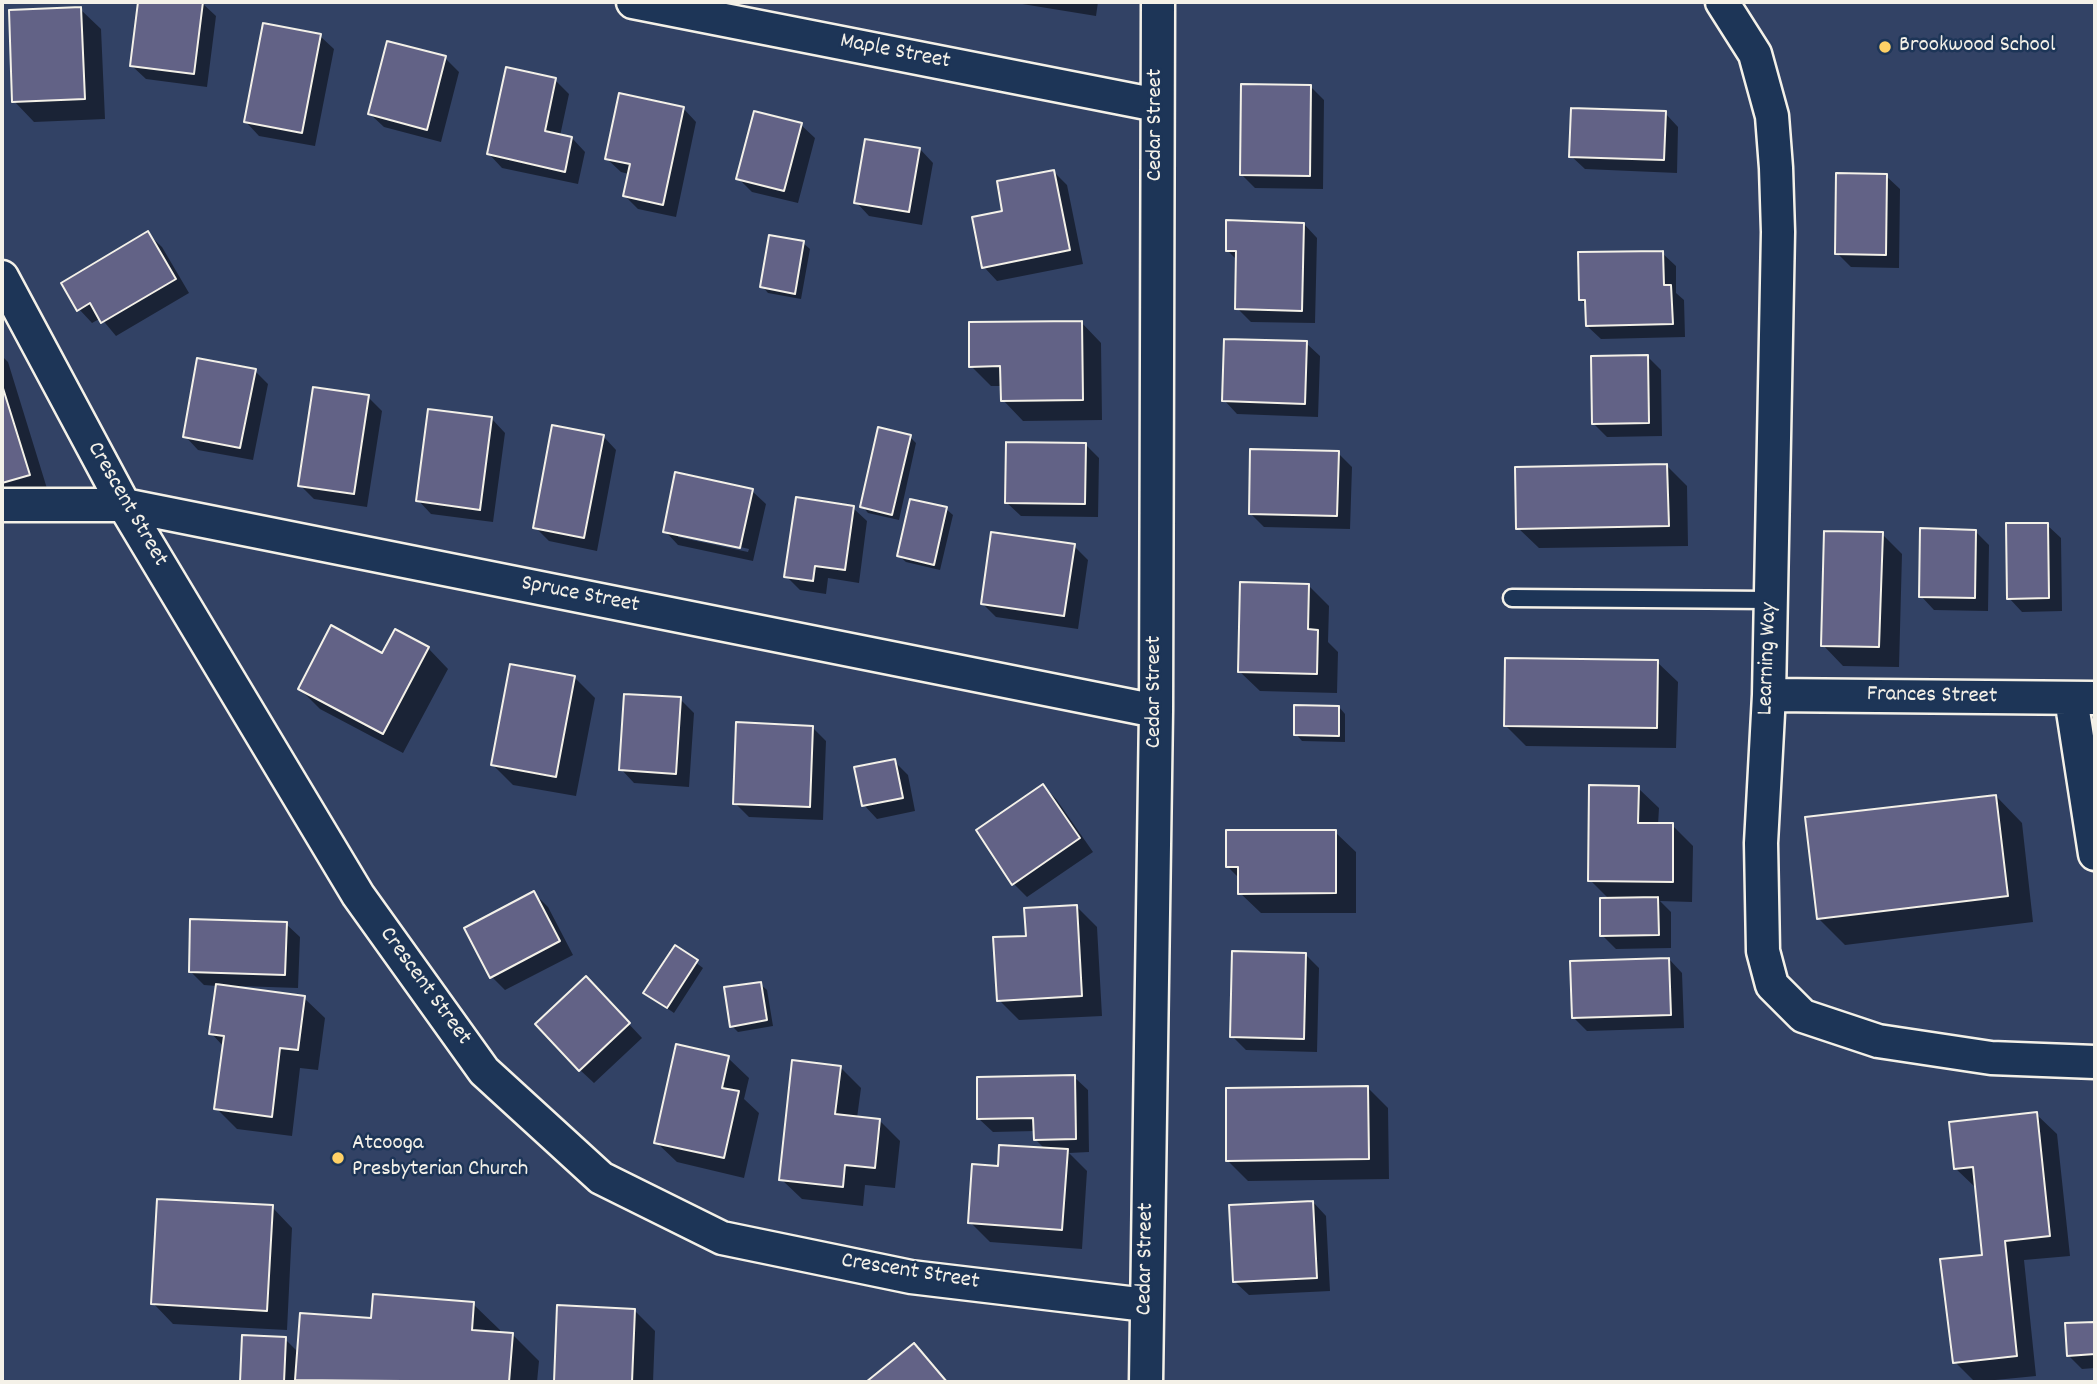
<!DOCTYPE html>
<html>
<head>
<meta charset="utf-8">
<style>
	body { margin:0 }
	#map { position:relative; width:2097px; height:1384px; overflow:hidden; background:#324265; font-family:Dekko,sans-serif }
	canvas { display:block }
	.frame { position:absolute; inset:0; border:4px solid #f4f1e8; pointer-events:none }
</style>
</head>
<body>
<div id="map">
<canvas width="2097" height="1384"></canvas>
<div class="frame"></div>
</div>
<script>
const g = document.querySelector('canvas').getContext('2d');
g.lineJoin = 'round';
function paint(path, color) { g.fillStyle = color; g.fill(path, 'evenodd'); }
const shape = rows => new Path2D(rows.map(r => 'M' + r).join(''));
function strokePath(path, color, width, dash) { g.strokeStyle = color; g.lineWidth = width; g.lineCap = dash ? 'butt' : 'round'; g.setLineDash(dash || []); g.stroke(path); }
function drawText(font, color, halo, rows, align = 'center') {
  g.font = font + ' Dekko,sans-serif'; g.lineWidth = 5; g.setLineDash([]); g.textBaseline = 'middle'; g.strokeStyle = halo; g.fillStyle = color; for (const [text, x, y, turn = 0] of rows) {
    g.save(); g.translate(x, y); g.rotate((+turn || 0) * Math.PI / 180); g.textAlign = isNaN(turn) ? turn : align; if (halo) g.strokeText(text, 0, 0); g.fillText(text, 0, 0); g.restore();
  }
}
paint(shape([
	[140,2,202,3,216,16,207,87,146,79,132,66],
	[1010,2,1098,2,1096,16],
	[80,9,101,29,105,119,34,122,14,101],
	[320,36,334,49,315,146,259,136,246,122],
	[445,58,459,72,441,142,384,127,370,114],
	[555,80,569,94,560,136,572,138,585,152,578,184,502,168,489,154],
	[1311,87,1324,100,1323,189,1255,188,1241,174],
	[683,108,696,122,676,217,638,209,625,196,629,174,621,172,607,159],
	[1665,113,1678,127,1677,173,1585,169,1571,156],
	[801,125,815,138,798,203,752,192,738,178],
	[920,149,933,163,922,225,869,216,856,202],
	[1054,172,1067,185,1083,264,997,281,984,267,1004,212],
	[1886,176,1900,189,1899,268,1851,267,1837,253],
	[1304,224,1317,238,1315,323,1251,322,1237,308,1238,261,1227,250],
	[148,234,162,247,189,293,116,336,101,318,92,323,79,309],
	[803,243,810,249,801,299,768,293,762,286],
	[1662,253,1676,266,1676,293,1684,300,1685,337,1601,339,1587,326,1587,306,1580,299],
	[1081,322,1101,343,1102,420,1023,421,1003,400,1002,386,991,386,971,366],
	[1306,343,1320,356,1318,417,1237,414,1224,400],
	[2,356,8,362,49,495,2,509],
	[1647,356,1661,370,1662,436,1607,437,1594,424],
	[255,371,268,384,253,460,198,450,185,436],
	[368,397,382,411,367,507,314,499,300,485],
	[492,419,505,433,493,522,431,514,418,500],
	[603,436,616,450,597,551,549,541,535,527],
	[910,437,916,443,899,520,868,513,862,506],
	[1085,444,1099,458,1098,517,1021,516,1007,503],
	[1338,453,1352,467,1350,529,1264,527,1250,513],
	[1667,466,1687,486,1688,546,1539,548,1518,528],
	[752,491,766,504,753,561,678,545,665,531],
	[678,533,749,549,748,552,678,537],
	[853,508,867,521,859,583,828,578,826,594,800,590,786,576],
	[946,509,953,515,940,570,906,562,899,556],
	[2047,525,2061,538,2062,611,2022,612,2009,598],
	[1975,531,1989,545,1988,611,1934,610,1921,596],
	[1882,534,1902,554,1899,667,1843,666,1823,645],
	[1074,546,1088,560,1078,629,996,617,982,603],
	[1309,586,1329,606,1328,642,1338,652,1337,693,1260,691,1239,671],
	[428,648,448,669,403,753,320,709,300,689],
	[1657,662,1678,682,1676,748,1526,746,1505,725],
	[574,677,595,698,576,796,513,785,492,764],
	[680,699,694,713,689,787,634,783,621,769],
	[1339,707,1345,714,1345,742,1302,741,1296,734],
	[812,727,826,741,823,820,749,817,735,803],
	[894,761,908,775,915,811,877,819,864,805],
	[1043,786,1056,799,1093,852,1027,897,1014,884],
	[1638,788,1659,808,1658,825,1672,825,1693,846,1692,902,1660,901,1671,912,1671,948,1616,949,1602,935,1609,899,1590,880],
	[1996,796,2022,823,2033,922,1845,945,1818,918],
	[1335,832,1356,852,1356,913,1261,913,1240,893,1240,879,1227,866],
	[534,893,548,907,573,955,505,990,491,976],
	[1076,906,1097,927,1102,1016,1019,1020,999,1000],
	[286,924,300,937,298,988,239,986,238,989,304,998,325,1018,318,1070,300,1068,292,1136,237,1129,216,1108,224,1047,211,1033,217,986,204,985,191,972],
	[675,947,703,968,674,1013,645,993],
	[1306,955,1319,968,1317,1052,1246,1050,1232,1036],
	[1669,959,1682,973,1684,1028,1587,1031,1573,1017],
	[760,984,767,990,773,1026,738,1032,732,1026],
	[599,992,642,1038,594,1083,580,1070],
	[728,1058,749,1078,744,1099,759,1113,744,1178,677,1162,656,1142],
	[840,1067,861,1088,857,1118,880,1121,900,1141,895,1188,865,1185,863,1206,802,1199,781,1179],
	[1074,1077,1088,1090,1089,1152,1069,1153,1087,1171,1082,1249,990,1242,970,1222,999,1168,1046,1150,1036,1140,1035,1131,993,1132,979,1119],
	[1368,1088,1388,1108,1389,1179,1248,1181,1228,1161],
	[2036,1114,2057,1134,2070,1256,2024,1260,2036,1376,1975,1382,1955,1362,1984,1256,1976,1188,1955,1168],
	[1313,1202,1326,1216,1330,1291,1249,1295,1235,1282],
	[272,1207,292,1228,287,1330,173,1324,153,1303],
	[473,1304,500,1330,500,1333,512,1334,539,1361,537,1382,297,1380,297,1382,242,1382,244,1337,285,1339,299,1353,372,1320],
	[559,1307,635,1311,655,1331,653,1382,556,1382],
	[2095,1324,2095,1368,2082,1369,2068,1355,2067,1325],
	[914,1345,948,1382,869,1382]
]), '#0007');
const building = shape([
	[138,2,203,2,194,74,130,66,138,2],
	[81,7,85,99,12,102,9,10,81,7],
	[263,23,321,34,302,133,244,122,263,23],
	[387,41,446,56,427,130,368,114,387,41],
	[506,67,556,78,545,131,572,137,565,172,487,154,506,67],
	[1241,84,1311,85,1310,176,1240,175,1241,84],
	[619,93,684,107,663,205,623,196,630,164,605,159,619,93],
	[1571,108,1666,111,1664,160,1569,157,1571,108],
	[754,111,802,123,784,191,736,179,754,111],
	[865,139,920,148,909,212,854,203,865,139],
	[1054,170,1070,250,982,268,972,217,1002,211,997,181,1054,170],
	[1836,173,1887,174,1886,255,1835,254,1836,173],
	[1226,220,1304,223,1302,311,1235,309,1236,251,1226,251,1226,220],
	[148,231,176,279,101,323,90,303,77,311,61,283,148,231],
	[769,235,804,241,795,294,760,287,769,235],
	[1663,251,1664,285,1671,285,1673,324,1586,326,1585,300,1579,300,1578,252,1663,251],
	[1082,321,1083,400,1001,401,1000,366,969,367,969,322,1082,321],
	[1224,339,1307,341,1305,404,1222,401,1224,339],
	[1648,355,1649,423,1592,424,1591,356,1648,355],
	[197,358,256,369,240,448,183,437,197,358],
	[2,385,30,475,2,483,2,385],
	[313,387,369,395,354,494,298,486,313,387],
	[428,409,492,417,480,510,416,501,428,409],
	[552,425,604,435,584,538,533,528,552,425],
	[878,427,911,435,892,515,860,507,878,427],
	[1006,442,1086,443,1085,504,1005,503,1006,442],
	[1250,449,1339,451,1337,516,1249,514,1250,449],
	[1667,464,1669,526,1516,529,1515,467,1667,464],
	[675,472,753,489,740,548,663,532,675,472],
	[796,497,854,506,845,570,815,566,813,581,784,577,796,497],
	[910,499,947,507,934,565,897,556,910,499],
	[2006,523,2048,523,2049,598,2007,599,2006,523],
	[1920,528,1976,530,1975,598,1919,597,1920,528],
	[1824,531,1883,532,1879,647,1821,646,1824,531],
	[991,532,1075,544,1064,616,981,604,991,532],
	[1240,582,1309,584,1308,629,1318,630,1317,674,1238,672,1240,582],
	[331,625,382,653,395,629,429,647,383,734,298,689,331,625],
	[1505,658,1658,660,1657,728,1504,726,1505,658],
	[510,664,575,676,556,777,491,765,510,664],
	[624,694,681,697,676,774,619,770,624,694],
	[1294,705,1339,706,1339,736,1294,735,1294,705],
	[736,722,813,726,810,807,733,804,736,722],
	[895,759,903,798,862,806,854,767,895,759],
	[1043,784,1080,838,1012,885,976,830,1043,784],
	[1589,785,1639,786,1638,823,1673,823,1673,882,1588,881,1589,785],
	[1996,795,2008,896,1817,919,1805,817,1996,795],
	[1226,830,1336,830,1336,893,1238,894,1238,867,1226,867,1226,830],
	[534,891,560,941,490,978,464,928,534,891],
	[1658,897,1659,935,1600,936,1600,898,1658,897],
	[1077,905,1082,996,997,1001,993,937,1026,936,1024,908,1077,905],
	[190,919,287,922,285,975,189,972,190,919],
	[675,945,698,960,667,1008,643,993,675,945],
	[1232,951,1306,953,1304,1039,1230,1037,1232,951],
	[1669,958,1671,1015,1572,1018,1570,961,1669,958],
	[586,976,630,1023,579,1071,535,1024,586,976],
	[761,982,767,1020,730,1027,724,987,761,982],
	[216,984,305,996,298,1050,280,1048,272,1117,214,1109,224,1036,209,1034,216,984],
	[676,1044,729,1056,722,1088,739,1091,724,1158,654,1143,676,1044],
	[792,1060,841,1066,835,1114,880,1119,875,1168,845,1165,843,1187,779,1180,792,1060],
	[1075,1075,1076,1139,1034,1140,1033,1118,977,1119,977,1077,1075,1075],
	[1368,1086,1369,1159,1226,1161,1226,1088,1368,1086],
	[2037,1112,2050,1236,2005,1241,2017,1356,1953,1363,1940,1259,1982,1255,1973,1167,1954,1169,1949,1122,2037,1112],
	[999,1145,1068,1149,1062,1230,968,1223,972,1164,998,1166,999,1145],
	[157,1199,273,1205,267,1311,151,1304,157,1199],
	[1313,1201,1317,1278,1233,1282,1229,1205,1313,1201],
	[373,1294,474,1302,472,1330,513,1333,509,1382,295,1380,300,1313,371,1318,373,1294],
	[557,1305,635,1309,632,1382,554,1382,557,1305],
	[2095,1322,2095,1354,2067,1356,2065,1323,2095,1322],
	[242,1335,286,1337,284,1382,240,1382,242,1335],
	[914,1343,947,1382,866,1382,914,1343]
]);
paint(building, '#626286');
strokePath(building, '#f4f1e8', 2);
const lane = shape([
	[1512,598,1771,600]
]);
const street = shape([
	[633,2,1157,105],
	[1722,2,1755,54,1772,116,1776,168,1778,232,1769,695,1761,843,1763,951,1772,985,1803,1016,1878,1041,1991,1058,2095,1062],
	[2,277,124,505,358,895,484,1071,601,1178,722,1238,911,1277,1146,1305],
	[2,505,124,505,1156,711],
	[1769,695,2095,698],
	[2071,698,2095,854],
	[1146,1382,1156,711,1158,2]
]);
strokePath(lane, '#f4f1e8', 21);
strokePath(street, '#f4f1e8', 37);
strokePath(lane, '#1d3557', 16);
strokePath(street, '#1d3557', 32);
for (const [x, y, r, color] of [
	[1885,47,7,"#ffd166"],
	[338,1158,7,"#ffd166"]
]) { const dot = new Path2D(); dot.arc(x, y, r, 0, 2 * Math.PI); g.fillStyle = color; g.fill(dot); strokePath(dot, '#1d3557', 2.5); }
drawText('23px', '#f4f1e8', '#1d3557', [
	["Brookwood School",1899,47],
	["Atcooga",352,1145],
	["Presbyterian Church",352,1171]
], 'left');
drawText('23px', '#f4f1e8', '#1d3557', [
	["Maple Street",895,53,11],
	["Cedar Street",1157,125,-90],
	["Crescent Street",126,505,60],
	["Spruce Street",580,596,11],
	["Learning Way",1769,659,-88],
	["Cedar Street",1156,692,-90],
	["Frances Street",1932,697,1],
	["Crescent Street",424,987,54],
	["Cedar Street",1147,1259,-89],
	["Crescent Street",910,1273,9]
]);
</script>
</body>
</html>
